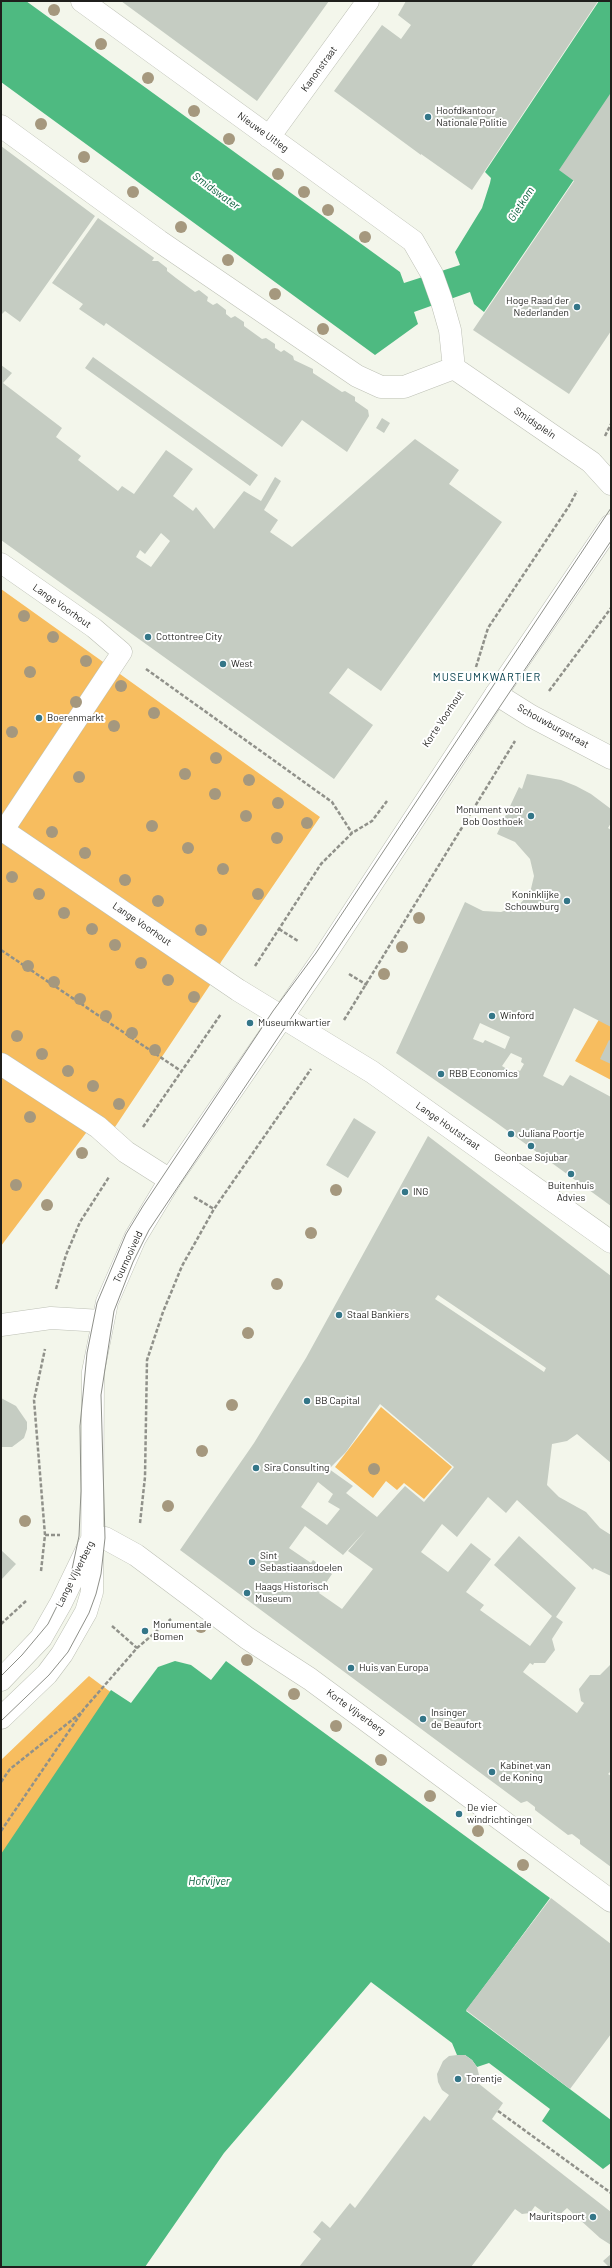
<!DOCTYPE html>
<html>
<head>
<meta charset="utf-8">
<style>
	body { margin:0 }
	#map { position:relative; width:612px; height:2268px; overflow:hidden; background:#f3f6eb; font-family:Barlow,sans-serif }
	canvas { display:block }
	.frame { position:absolute; inset:0; border:2px solid #1f1f1c; pointer-events:none }
</style>
</head>
<body>
<div id="map">
<canvas width="612" height="2268"></canvas>
<div class="frame"></div>
</div>
<script>
const g = document.querySelector('canvas').getContext('2d');
g.lineJoin = 'round';
function paint(path, color) { g.fillStyle = color; g.fill(path, 'evenodd'); }
const shape = rows => new Path2D(rows.map(r => 'M' + r).join(''));
function strokePath(path, color, width, dash) { g.strokeStyle = color; g.lineWidth = width; g.lineCap = dash ? 'butt' : 'round'; g.setLineDash(dash || []); g.stroke(path); }
function drawText(font, color, halo, rows, align = 'center') {
  g.font = font + ' Barlow,sans-serif'; g.lineWidth = 4; g.setLineDash([]); g.textBaseline = 'middle'; g.strokeStyle = halo; g.fillStyle = color; for (const [text, x, y, turn = 0] of rows) {
    g.save(); g.translate(x, y); g.rotate((+turn || 0) * Math.PI / 180); g.textAlign = isNaN(turn) ? turn : align; if (halo) g.strokeText(text, 0, 0); g.fillText(text, 0, 0); g.restore();
  }
}
paint(shape([
	[1,589,320,817,221,962,212,982,115,1127,86,1133,1,1246],
	[601,1016,611,1021,611,1080,575,1061],
	[381,1407,452,1467,424,1499,404,1483,397,1490,386,1481,373,1498,335,1467],
	[89,1676,124,1702,1,1881,1,1760]
]), '#f7bd5f');
paint(shape([
	[1,1,26,1,400,272,404,283,460,265,455,252,482,208,490,183,491,178,485,172,599,1,611,1,611,125,484,312,474,304,470,292,414,312,418,324,375,355,1,82],
	[175,1661,191,1665,211,1680,226,1661,550,1898,466,2011,611,2120,611,2163,603,2169,542,2121,550,2109,489,2063,477,2067,472,2060,465,2055,457,2055,452,2043,371,1982,224,2153,145,2267,1,2267,1,1854,111,1690,131,1703,158,1667]
]), '#4eba81');
paint(shape([
	[121,1,329,1,257,101],
	[406,1,598,1,472,190,421,154,421,155,334,91,382,25,401,39,411,25,398,15],
	[610,94,611,331,569,394,473,330,574,181,559,170],
	[1,146,95,216,20,322,5,311,1,315],
	[98,218,153,257,154,258,152,261,158,261,167,268,167,271,176,278,195,292,199,290,208,297,207,301,213,305,217,303,226,310,226,314,231,318,235,316,244,322,244,326,262,339,266,338,275,344,275,348,281,352,284,350,293,356,294,360,313,369,313,373,342,392,345,391,355,397,355,401,368,410,369,416,347,452,302,420,282,447,106,323,104,326,79,309,83,304,52,283],
	[93,357,258,475,250,486,85,368],
	[1,365,12,373,3,383,62,428,56,437,81,456,78,460,118,491,122,486,134,494,166,450,193,469,173,496,193,511,196,507,214,529,244,491,261,501,275,477,281,481,264,510,278,520,270,532,292,547,415,439,459,470,449,484,502,522,381,691,348,668,329,693,373,725,334,779,1,540],
	[161,533,170,541,151,567,136,557,140,550,145,554],
	[382,418,390,423,384,433,376,428],
	[527,774,561,780,576,786,591,794,611,809,611,823,608,828,611,830,611,1027,574,1008,543,1076,563,1086,570,1075,611,1097,611,1206,494,1121,396,1053,465,902,483,911,501,912,518,906,530,893,534,876,530,859,515,842,497,834,519,787,522,789],
	[480,1023,510,1037,505,1049,485,1040,483,1043,473,1039],
	[511,1053,522,1058,521,1062,524,1064,520,1071,517,1070,515,1074,502,1066],
	[609,1040,611,1041,611,1064,600,1059],
	[354,1118,376,1132,348,1178,326,1165],
	[428,1136,611,1276,611,1463,577,1434,567,1441,552,1444,547,1485,559,1497,586,1512,600,1528,611,1535,611,1576,594,1568,593,1570,517,1500,506,1513,488,1497,457,1537,442,1524,421,1552,448,1572,471,1543,491,1559,466,1592,484,1605,480,1610,530,1646,552,1616,494,1565,519,1536,576,1588,556,1617,563,1622,552,1639,555,1650,545,1663,534,1663,533,1665,530,1663,523,1672,577,1713,584,1703,581,1701,579,1689,590,1675,600,1675,610,1665,611,1666,611,1771,608,1774,611,1776,611,1867,580,1844,580,1840,572,1834,568,1835,535,1810,535,1807,527,1801,521,1803,180,1550,254,1443,306,1358],
	[438,1295,546,1368,544,1372,435,1299],
	[380,1404,454,1467,424,1502,405,1486,377,1517,346,1493,353,1486,329,1469,346,1452],
	[318,1482,333,1494,328,1502,340,1509,327,1525,301,1507],
	[305,1526,343,1555,366,1530,348,1551,373,1569,342,1609,319,1593,332,1574,313,1560,311,1563,289,1548],
	[1,1398,16,1406,27,1422,27,1429,24,1438,12,1447,1,1447],
	[1,1550,16,1564,1,1580],
	[551,1898,611,1944,611,2034,570,2089,466,2010],
	[457,2055,465,2055,472,2060,477,2067,479,2075,478,2083,503,2103,492,2119,611,2212,611,2245,600,2238,567,2208,554,2220,535,2206,530,2213,522,2214,515,2209,471,2267,299,2267,321,2239,313,2232,321,2222,322,2221,330,2228,350,2203,355,2208,424,2116,430,2121,449,2095,442,2090,438,2082,437,2074,443,2061,449,2056],
	[611,2254,611,2267,609,2267,603,2261]
]), '#c5ccc2');
const lane = shape([
	[1,563,94,628,122,652,4,830]
]);
const street = shape([
	[82,1,413,241,432,274,442,302,450,330,454,368],
	[1,126,159,241,357,376,381,387,404,387,454,368],
	[269,137,368,1],
	[454,368,591,462,611,484],
	[496,694,531,716,611,758],
	[1,829,238,990,372,1072,611,1242],
	[1,1064,98,1127,126,1152,170,1180],
	[1,1325,51,1318,102,1321],
	[93,1537,105,1538,136,1555,247,1638,310,1679,611,1901]
]);
const secondary = shape([
	[1,1680,41,1638,61,1603,90,1543],
	[1,1718,47,1674,62,1654,86,1612,92,1592,93,1372,107,1302,135,1238,170,1180,323,958,496,694,611,525]
]);
strokePath(lane, '#bdc0b5', 21);
strokePath(street, '#bdc0b5', 23);
strokePath(secondary, '#bdc0b5', 23);
strokePath(shape([
	[605,436,611,424],
	[476,667,488,628,569,506,577,491],
	[146,669,332,802,352,833],
	[549,691,611,608],
	[279,929,298,941],
	[1,950,181,1071],
	[255,966,321,864,352,833,372,821,387,801],
	[349,974,367,985],
	[344,1020,515,741],
	[143,1127,221,1014],
	[194,1197,214,1209],
	[56,1289,66,1255,80,1222,109,1177],
	[140,1523,145,1477,147,1360,163,1312,182,1266,214,1209,311,1069],
	[45,1535,60,1535],
	[41,1571,45,1535,34,1400,45,1349],
	[1,1624,26,1601],
	[112,1626,137,1648],
	[1,1782,10,1769,82,1712],
	[1,1831,84,1709,137,1648,171,1619],
	[498,2111,611,2193]
]), '#90918a', 2.5, [4, 2]);
strokePath(lane, '#fff', 20);
strokePath(street, '#fff', 22);
strokePath(secondary, '#fff', 22);
strokePath(shape([
	[1,1676,22,1655,48,1624,65,1590,71,1574,79,1536,81,1491,80,1426,87,1353,97,1303,126,1234,143,1206,273,1011,316,953,611,508],
	[1,1721,49,1675,68,1652,89,1613,96,1594,101,1574,105,1538,101,1395,114,1311,133,1262,149,1230,611,541]
]), '#8e9089', 1);
g.fillStyle = '#a5987e';
for (const [x, y] of [
	[54,10],
	[101,44],
	[148,78],
	[194,111],
	[41,124],
	[229,139],
	[84,157],
	[278,174],
	[133,192],
	[304,192],
	[328,210],
	[181,227],
	[365,237],
	[228,260],
	[275,294],
	[323,329],
	[24,616],
	[53,637],
	[86,661],
	[30,672],
	[121,686],
	[76,702],
	[154,713],
	[114,726],
	[12,732],
	[216,758],
	[185,774],
	[79,777],
	[249,780],
	[215,794],
	[278,803],
	[246,816],
	[307,823],
	[152,826],
	[52,832],
	[277,838],
	[188,848],
	[85,853],
	[223,869],
	[12,877],
	[125,880],
	[39,894],
	[258,894],
	[158,901],
	[64,913],
	[419,918],
	[92,929],
	[201,930],
	[115,945],
	[402,947],
	[141,963],
	[28,966],
	[384,974],
	[168,980],
	[54,982],
	[194,997],
	[80,999],
	[106,1016],
	[132,1033],
	[17,1036],
	[155,1050],
	[42,1054],
	[68,1071],
	[93,1086],
	[119,1104],
	[30,1117],
	[82,1153],
	[16,1185],
	[336,1190],
	[47,1205],
	[311,1233],
	[277,1284],
	[248,1333],
	[232,1405],
	[202,1451],
	[374,1469],
	[168,1506],
	[25,1521],
	[201,1627],
	[247,1660],
	[294,1694],
	[336,1726],
	[381,1760],
	[430,1796],
	[478,1831],
	[523,1865]
]) { g.beginPath(); g.arc(x, y, 6, 0, 2 * Math.PI); g.fill(); }
for (const [x, y, r, color] of [
	[428,117,4,"#347688"],
	[577,307,4,"#347688"],
	[148,637,4,"#347688"],
	[223,664,4,"#347688"],
	[39,718,4,"#347688"],
	[531,816,4,"#347688"],
	[567,901,4,"#347688"],
	[492,1016,4,"#347688"],
	[250,1023,4,"#347688"],
	[441,1074,4,"#347688"],
	[511,1134,4,"#347688"],
	[531,1146,4,"#347688"],
	[571,1174,4,"#347688"],
	[405,1192,4,"#347688"],
	[339,1315,4,"#347688"],
	[307,1401,4,"#347688"],
	[256,1468,4,"#347688"],
	[252,1562,4,"#347688"],
	[247,1593,4,"#347688"],
	[145,1631,4,"#347688"],
	[351,1668,4,"#347688"],
	[423,1719,4,"#347688"],
	[492,1772,4,"#347688"],
	[459,1814,4,"#347688"],
	[458,2079,4,"#347688"],
	[593,2217,4,"#347688"]
]) { const dot = new Path2D(); dot.arc(x, y, r, 0, 2 * Math.PI); g.fillStyle = color; g.fill(dot); strokePath(dot, '#fff', 1.5); }
drawText('10px', '#1f1f1c', '#fff', [
	["Kanonstraat",319,69,-54],
	["Nieuwe Uitleg",263,132,36],
	["Smidsplein",535,423,34],
	["Lange Voorhout",62,606,35],
	["Korte Voorhout",443,719,-56],
	["Schouwburgstraat",553,726,29],
	["Lange Voorhout",142,924,34],
	["Lange Houtstraat",448,1126,35],
	["Tournooiveld",128,1257,-65],
	["Lange Vijverberg",75,1574,-63],
	["Korte Vijverberg",356,1712,36]
]);
drawText('10px', '#1f1f1c', '#fff', [
	["Hoofdkantoor",436,111],
	["Nationale Politie",436,123],
	["Hoge Raad der",569,301,"right"],
	["Nederlanden",569,313,"right"],
	["Cottontree City",156,637],
	["West",231,664],
	["Boerenmarkt",47,718],
	["Monument voor",523,810,"right"],
	["Bob Oosthoek",523,822,"right"],
	["Koninklijke",559,895,"right"],
	["Schouwburg",559,907,"right"],
	["Winford",500,1016],
	["Museumkwartier",258,1023],
	["RBB Economics",449,1074],
	["Juliana Poortje",519,1134],
	["Geonbae Sojubar",531,1158,"center"],
	["Buitenhuis",571,1186,"center"],
	["Advies",571,1198,"center"],
	["ING",413,1192],
	["Staal Bankiers",347,1315],
	["BB Capital",315,1401],
	["Sira Consulting",264,1468],
	["Sint",260,1556],
	["Sebastiaansdoelen",260,1568],
	["Haags Historisch",255,1587],
	["Museum",255,1599],
	["Monumentale",153,1625],
	["Bomen",153,1637],
	["Huis van Europa",359,1668],
	["Insinger",431,1713],
	["de Beaufort",431,1725],
	["Kabinet van",500,1766],
	["de Koning",500,1778],
	["De vier",467,1808],
	["windrichtingen",467,1820],
	["Torentje",466,2079],
	["Mauritspoort",585,2217,"right"]
], 'left');
drawText('italic 11px', '#065c38', '#fff', [
	["Smidswater",216,191,36],
	["Gietkom",521,204,-57],
	["Hofvijver",209,1881]
]);
g.letterSpacing = '1px';
drawText('11px', '#003c49', '#fff', [
	["MUSEUMKWARTIER",487,677]
]);
g.letterSpacing = '0px';
</script>
</body>
</html>
